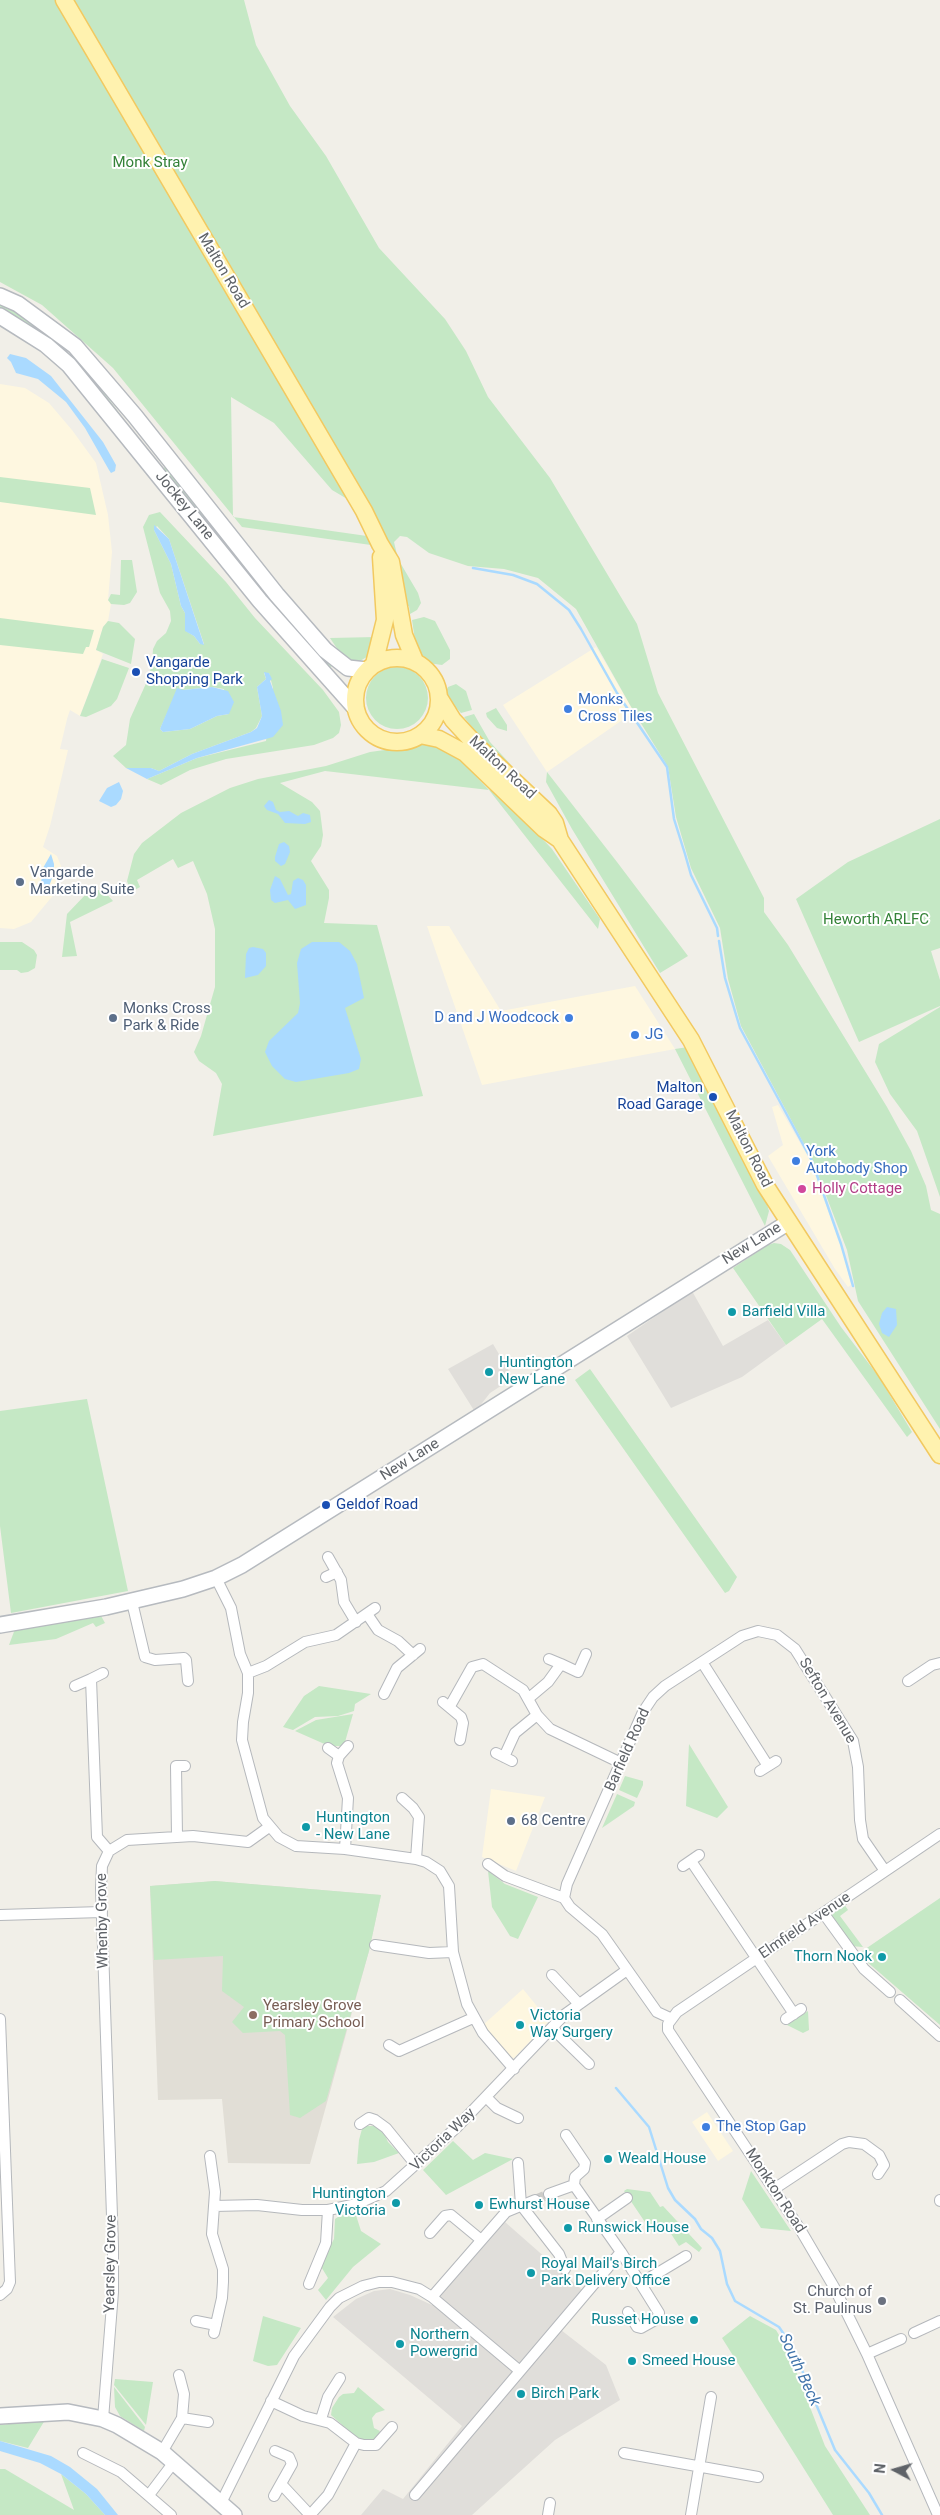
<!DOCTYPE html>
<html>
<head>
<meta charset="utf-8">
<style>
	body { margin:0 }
	#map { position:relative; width:940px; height:2515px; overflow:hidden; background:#f1efe8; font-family:Roboto,sans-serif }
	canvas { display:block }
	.north { position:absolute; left:870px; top:2445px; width:50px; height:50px; -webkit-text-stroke:4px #fff; paint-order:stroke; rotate:276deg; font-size:14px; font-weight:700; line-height:20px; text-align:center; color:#5f6368 }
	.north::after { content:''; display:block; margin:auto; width:18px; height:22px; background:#5f6368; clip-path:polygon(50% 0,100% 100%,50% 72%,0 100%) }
</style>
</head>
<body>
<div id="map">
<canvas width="940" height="2515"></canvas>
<div class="north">N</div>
</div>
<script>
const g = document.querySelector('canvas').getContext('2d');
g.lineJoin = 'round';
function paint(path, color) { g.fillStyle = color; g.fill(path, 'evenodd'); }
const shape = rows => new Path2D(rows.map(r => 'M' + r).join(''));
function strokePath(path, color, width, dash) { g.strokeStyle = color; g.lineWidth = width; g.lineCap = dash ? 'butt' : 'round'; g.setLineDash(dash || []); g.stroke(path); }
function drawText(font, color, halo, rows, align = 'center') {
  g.font = font + ' Roboto,sans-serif'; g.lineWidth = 4; g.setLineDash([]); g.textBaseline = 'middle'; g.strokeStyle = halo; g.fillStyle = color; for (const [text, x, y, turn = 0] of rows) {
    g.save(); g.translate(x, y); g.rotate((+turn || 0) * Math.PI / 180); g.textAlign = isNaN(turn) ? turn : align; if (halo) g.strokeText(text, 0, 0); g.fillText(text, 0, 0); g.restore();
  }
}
paint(shape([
	[0,384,25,388,49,403,72,430,96,463,108,515,112,552,108,600,111,604,108,621,103,627,96,650,103,654,80,716,70,710,67,719,60,749,68,750,50,826,43,847,57,856,63,871,55,893,31,922,14,929,0,928],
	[596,647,634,712,547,772,503,705],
	[427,926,449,926,501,1011,635,986,675,1049,482,1085],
	[778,1105,810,1160,842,1249,851,1285,848,1287,835,1269,768,1156,783,1145,772,1107],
	[491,1789,545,1797,516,1871,482,1857],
	[523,1989,549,2021,514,2058,506,2056,483,2025],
	[707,2112,733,2151,718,2161,692,2122]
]), '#fef7e0');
paint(shape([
	[692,1291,723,1346,768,1320,786,1345,742,1377,671,1408,627,1336],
	[493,1344,513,1378,490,1393,475,1412,448,1369],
	[505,2222,589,2296,561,2330,606,2365,620,2400,555,2440,472,2515,361,2515,383,2489,403,2499,462,2426,333,2317,356,2299,374,2291,390,2289,410,2295,432,2305]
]), '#e0deda');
paint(shape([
	[215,1881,381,1895,369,1951,310,2164,228,2163,222,2099,158,2100,150,1886]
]), '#e1ded6');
paint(shape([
	[0,0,244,0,256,45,290,106,326,156,379,248,445,319,466,351,488,397,550,478,637,624,658,693,764,898,764,912,788,945,887,1107,911,1151,926,1186,931,1210,940,1214,940,1429,858,1301,847,1250,812,1159,741,1026,728,979,720,928,691,868,676,817,668,767,634,712,576,609,538,578,504,569,468,566,429,553,407,537,400,536,394,542,398,559,418,593,421,603,417,610,410,614,409,606,405,606,388,546,376,516,332,490,274,423,231,397,233,517,367,536,371,545,242,527,113,368,42,305,0,282],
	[0,302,47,331,95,381,144,446,142,447,87,378,0,310],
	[165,465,302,635,332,666,326,670,163,473],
	[0,477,90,488,96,515,0,502],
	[160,512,226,582,255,618,323,690,339,712,341,725,339,733,333,738,314,745,226,759,190,770,161,785,147,779,197,758,266,741,273,688,269,673,264,673,266,679,257,687,262,716,256,728,251,732,192,754,159,771,151,768,126,768,113,756,126,745,130,719,148,679,152,664,153,649,157,641,166,633,171,621,170,611,160,593,143,527,149,515],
	[157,526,169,539,204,644,200,644,194,636,186,631,185,613,181,606,171,564,154,530],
	[212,687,224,689,229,714,217,716,190,729,163,732,160,729,176,694,182,690],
	[121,560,132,560,137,592,130,603,124,605,111,604,108,600,111,594,120,595],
	[424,617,435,621,450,650,450,659,442,665,428,663,417,654,412,620],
	[0,618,94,630,89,647,86,647,83,654,0,645],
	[108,621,119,623,135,639,131,664,96,650,103,627],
	[376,637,370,655,360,661,350,661,338,650,330,638],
	[102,659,129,668,117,699,111,706,86,717,80,716],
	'366 698a31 31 0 1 1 62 0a31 31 0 1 1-62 0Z',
	[456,684,466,691,472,710,461,713,444,695,448,687],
	[496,708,507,725,507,731,497,728,487,717,486,713],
	[474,714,490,742,512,766,483,742,464,717],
	[428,744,454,753,489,790,498,792,552,849,600,919,598,929,489,790,325,771,280,783,312,802,320,811,323,835,321,846,311,861,329,890,329,898,324,923,377,925,423,1096,213,1136,222,1084,216,1073,199,1061,194,1052,201,1036,215,987,215,929,207,894,193,861,178,868,173,859,137,880,140,887,131,892,127,881,134,854,142,843,181,813,230,788,258,779,326,766,370,752],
	[547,772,617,862,688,956,660,973,572,829,546,782],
	[940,819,940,948,931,951,940,980,940,1006,859,1042,796,899,848,862],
	[97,890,104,891,113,901,70,922,77,956,62,957,67,914,87,893],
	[0,942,22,942,34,950,37,955,35,968,28,972,21,973,17,970,0,970],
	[940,1007,940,1197,917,1131,890,1094,875,1062,879,1044],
	[688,1047,700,1068,704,1085,729,1125,761,1184,769,1211,765,1226,675,1049],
	[774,1243,781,1244,790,1250,841,1327,879,1377,912,1432,907,1437,822,1319,786,1345,733,1268,768,1245],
	[590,1369,737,1577,729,1591,725,1593,575,1380],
	[87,1399,128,1591,11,1613,0,1526,0,1411],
	[100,1614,105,1623,96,1627,93,1623,56,1639,9,1645,15,1629],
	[319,1686,371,1694,355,1704,354,1711,338,1716,315,1717,293,1730,283,1727,304,1696],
	[353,1714,345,1742,341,1746,329,1746,295,1731,316,1720],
	[689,1744,728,1807,717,1818,686,1806],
	[625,1776,643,1781,643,1785,637,1798,619,1790],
	[617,1794,635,1802,634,1806,602,1828],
	[488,1871,505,1884,538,1897,518,1939,510,1936,492,1907],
	[215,1881,381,1895,369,1951,326,2101,300,2118,290,2115,285,2035,280,2031,243,2033,232,2022,244,2007,222,1991,223,1956,154,1960,150,1886],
	[940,1898,940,2025,858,1954],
	[844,1904,848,1910,840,1916,863,1947,850,1946,831,1917,835,1910],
	[808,2011,809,2030,803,2033,787,2025],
	[366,2126,375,2126,383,2131,388,2142,399,2153,374,2162,357,2164,359,2140,362,2129],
	[453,2141,473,2160,485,2153,513,2159,446,2195,423,2170],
	[751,2171,791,2231,761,2228,742,2199],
	[627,2189,650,2192,660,2207,663,2206,702,2248,699,2252,686,2242,679,2246,666,2226,653,2234,624,2191],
	[355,2212,361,2231,381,2244,353,2267,326,2300,318,2290,328,2278,320,2265,334,2239,335,2219,341,2215],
	[263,2316,301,2328,277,2365,268,2366,253,2361],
	[750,2316,776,2330,788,2350,825,2446,870,2515,833,2515,722,2338],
	[115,2379,153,2382,146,2425,114,2385],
	[114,2387,145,2427,144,2431,120,2416,115,2407],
	[358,2387,385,2410,376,2413,372,2418,374,2428,380,2431,377,2437,371,2442,358,2439,331,2415,332,2408,339,2397,343,2394,354,2393],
	[45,2420,28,2448,0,2441,0,2425],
	[0,2469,5,2469,74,2510,61,2474,86,2494,105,2515,0,2515]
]), '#c5e8c5');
paint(shape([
	[10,354,26,358,51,376,103,442,116,465,115,471,111,473,109,470,85,428,66,402,38,379,16,373,11,362,7,358],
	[154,525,169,539,204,645,200,644,194,636,185,631,185,613,181,606,171,564,154,530],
	[264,672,269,673,272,679,270,681,281,711,283,725,273,737,197,758,147,779,126,768,151,768,159,771,192,754,251,732,257,728,262,716,257,687,266,679],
	[212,687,228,691,234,702,229,714,217,716,190,729,163,732,160,729,177,688,183,690],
	[119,782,123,791,121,799,116,805,111,807,99,801,107,788],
	[269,800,273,802,276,810,280,812,289,811,298,816,303,813,310,815,311,822,305,824,285,823,278,814,267,810,264,806],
	[284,842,289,846,290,852,285,864,281,866,275,861,275,857,279,844],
	[51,854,54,864,54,873,48,889,44,894,40,891,43,868],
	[275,876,280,879,288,895,291,894,293,881,298,878,303,880,306,885,306,905,295,909,288,900,275,903,271,900,270,890],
	[312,942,339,942,350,951,357,964,364,998,345,1008,361,1059,359,1069,349,1073,296,1082,285,1079,272,1066,265,1052,269,1041,298,1013,300,1003,297,963,301,949],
	[253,947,263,949,266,953,266,966,258,975,245,978,246,954,249,948],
	[887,1307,896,1309,897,1325,889,1337,882,1333,879,1324,882,1313],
	[0,2441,51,2456,70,2467,97,2489,118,2515,105,2515,86,2494,61,2474,40,2463,0,2451]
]), '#aadaff');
strokePath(shape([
	[473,568,513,575,537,584,569,610,581,629,617,693,667,767,674,819,685,854,691,875,717,928,718,936],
	[719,941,725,978,740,1028,812,1161,841,1244,853,1286],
	[616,2088,649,2127,668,2188,675,2200,695,2219,701,2229,712,2238,720,2251,727,2284,735,2301,779,2327,792,2346,835,2450,869,2493,882,2515]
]), '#aadaff', 2.5);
strokePath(shape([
	[535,2200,549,2194]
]), '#ccccc8', 10, [10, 5]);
const street = shape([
	[328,1557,341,1580,344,1602,356,1622],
	[326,1577,337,1572],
	[216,1578,231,1608,240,1654,248,1673,248,1693,243,1722,242,1740,263,1818,279,1837,296,1846,345,1849,416,1859,426,1862,440,1871,449,1886,453,1952,467,2004,483,2033,514,2069],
	[132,1602,145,1657,155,1660,184,1658,186,1660,188,1681],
	[367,1614,378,1630,398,1641,413,1655],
	[549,1659,561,1664],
	[702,1662,768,1766],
	[248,1673,266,1666,305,1642,336,1635,375,1608],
	[91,1679,103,1673],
	[908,1681,932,1665,940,1663],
	[75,1686,91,1679,97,1837,109,1851],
	[384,1694,397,1668,420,1649],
	[529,1698,548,1682,561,1664,578,1672,586,1654],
	[443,1702,461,1717,463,1723,460,1740],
	[450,1706,472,1667,483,1664,523,1690,537,1715,550,1729,621,1763],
	[328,1748,339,1756],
	[496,1753,512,1761],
	[504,1757,515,1733,537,1715],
	[760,1771,776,1761],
	[402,1798,413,1808,419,1817,416,1859],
	[177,1836,176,1766,185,1766],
	[345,1849,348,1798,337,1763,339,1756,348,1746],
	[691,1861,794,2014],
	[488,1864,505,1876,564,1898,570,1907,602,1934,657,2012,670,2018],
	[683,1866,699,1855],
	[564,1898,567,1884,643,1712,653,1697,665,1686,742,1636,758,1631,777,1635,795,1649,853,1741,858,1767,860,1820,863,1839,885,1871],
	[824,1914,864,1969,890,1992],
	[0,1915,102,1912],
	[375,1945,429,1953,453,1952],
	[552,1975,579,2004],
	[900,2000,940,2036],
	[0,2019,10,2282,7,2289,0,2295],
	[786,2019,801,2009],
	[552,2028,589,2064],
	[389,2045,399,2051,473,2018],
	[487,2098,497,2108,518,2118],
	[360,2124,369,2118,375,2120,386,2128,416,2165],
	[566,2135,585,2163,584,2169,575,2177,574,2185,621,2252,659,2313,657,2319,641,2328,637,2327,628,2312],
	[210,2156,215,2192,212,2234,223,2269,223,2282,222,2298,214,2333],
	[518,2163,521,2205,559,2254,565,2269],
	[774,2189,842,2144,849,2142,864,2144,879,2155,884,2165,878,2174],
	[549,2194,574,2185],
	[940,2200,940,2201],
	[214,2206,257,2205,302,2210,328,2210,357,2204,386,2191,457,2127,564,2015,627,1970],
	[597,2219,627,2198],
	[430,2233,445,2216,451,2215,480,2239],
	[641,2283,686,2256],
	[309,2284,326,2243,328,2210],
	[432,2297,506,2212,535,2200],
	[196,2321,216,2325],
	[914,2333,940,2321],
	[867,2354,901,2339],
	[271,2401,303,2416,330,2423,356,2443,364,2445,376,2445,392,2427],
	[182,2418,208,2422],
	[103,2419,113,2292,113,2246,101,1888,102,1866,109,1851,127,1840,193,1836,248,1842,269,1827],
	[321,2419,328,2397,340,2378],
	[162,2452,182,2418,184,2394,179,2375],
	[83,2453,121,2472,171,2515],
	[624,2453,758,2477],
	[282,2485,310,2515],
	[149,2495,174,2462],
	[415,2495,621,2252],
	[274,2496,292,2464,289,2457,275,2451],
	[221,2503,294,2356,330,2307,339,2298,363,2286,379,2282,392,2282,419,2289,432,2297,520,2371],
	[310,2515,328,2495,356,2443],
	[548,2515,550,2503],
	[691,2515,711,2397],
	[938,2515,867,2354,834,2287,800,2229,668,2030,668,2024,677,2012,940,1834]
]);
const secondary = shape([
	[0,296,18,304,75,346,135,416,277,595,325,650,348,668,367,670],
	[0,316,46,345,69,365,260,601,356,709],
	[0,1625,106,1607,183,1589,216,1578,242,1565,789,1222],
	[0,2416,68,2412,103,2419,117,2425,162,2452,234,2515]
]);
const primary = shape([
	[64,0,364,511,380,544,391,562,404,635,415,661],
	'355 700a42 42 0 1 1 84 0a42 42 0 1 1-84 0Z',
	[374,664,385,620,381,557],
	[440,699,453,720,478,747,549,814,555,823,560,840,691,1040,765,1185,940,1455],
	[420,735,439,739,465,753,544,829,560,840]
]);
strokePath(street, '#b5b8bc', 12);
strokePath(secondary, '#b6babf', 18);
strokePath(primary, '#f2c960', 19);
strokePath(street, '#fff', 10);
strokePath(secondary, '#fff', 15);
strokePath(primary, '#fff2af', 16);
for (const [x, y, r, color] of [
	[136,672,5,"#1a4fb4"],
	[568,709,5,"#3f7fe0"],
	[20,882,5,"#5c6f8a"],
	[113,1018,5,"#5c6f8a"],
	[569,1018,5,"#3f7fe0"],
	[635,1035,5,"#3f7fe0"],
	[713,1097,5,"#1a4fb4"],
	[796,1161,5,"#3f7fe0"],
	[802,1189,5,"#d1479c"],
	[732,1312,5,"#0f9aa8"],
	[489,1372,5,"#0f9aa8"],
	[326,1505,5,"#1a4fb4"],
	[511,1821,5,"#5c6f8a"],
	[306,1827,5,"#0f9aa8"],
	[882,1957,5,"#0f9aa8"],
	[253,2015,5,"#8d6e63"],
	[520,2025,5,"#0f9aa8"],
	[706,2127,5,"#3f7fe0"],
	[608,2159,5,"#0f9aa8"],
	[396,2203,5,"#0f9aa8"],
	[479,2205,5,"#0f9aa8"],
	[568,2228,5,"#0f9aa8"],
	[531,2273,5,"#0f9aa8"],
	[882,2301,5,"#6b7280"],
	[694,2320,5,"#0f9aa8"],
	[400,2344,5,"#0f9aa8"],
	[632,2361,5,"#0f9aa8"],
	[521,2394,5,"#0f9aa8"]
]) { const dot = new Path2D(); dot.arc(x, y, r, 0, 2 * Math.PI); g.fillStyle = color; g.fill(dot); strokePath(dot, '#fff', 2); }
drawText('15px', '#348238', '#fff', [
	["Monk Stray",150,163],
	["Heworth ARLFC",876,920]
]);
drawText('15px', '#5f6368', '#fff', [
	["Malton Road",223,271,59],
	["Jockey Lane",184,506,51],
	["Malton Road",502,768,43],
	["Malton Road",748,1149,63],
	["New Lane",752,1244,-32],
	["New Lane",410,1460,-32],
	["Sefton Avenue",827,1701,59],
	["Barfield Road",628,1750,-66],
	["Whenby Grove",103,1921,-91],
	["Elmfield Avenue",805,1926,-34],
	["Victoria Way",443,2140,-44],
	["Monkton Road",775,2191,57],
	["Yearsley Grove",111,2264,-89]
]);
drawText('15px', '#164399', '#fff', [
	["Vangarde",146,663],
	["Shopping Park",146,680],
	["Malton",703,1088,"right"],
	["Road Garage",703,1105,"right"],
	["Geldof Road",336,1505]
], 'left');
drawText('15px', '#366cbe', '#fff', [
	["Monks",578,700],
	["Cross Tiles",578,717],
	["D and J Woodcock",559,1018,"right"],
	["JG",645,1035],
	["York",806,1152],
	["Autobody Shop",806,1169],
	["The Stop Gap",716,2127]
], 'left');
drawText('15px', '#4e5e75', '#fff', [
	["Vangarde",30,873],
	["Marketing Suite",30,890],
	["Monks Cross",123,1009],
	["Park & Ride",123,1026],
	["68 Centre",521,1821]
], 'left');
drawText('15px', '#b23c85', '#fff', [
	["Holly Cottage",812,1189]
], 'left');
drawText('15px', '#0d838f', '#fff', [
	["Barfield Villa",742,1312],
	["Huntington",499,1363],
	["New Lane",499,1380],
	["Huntington",316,1818],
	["- New Lane",316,1835],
	["Thorn Nook",872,1957,"right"],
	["Victoria",530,2016],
	["Way Surgery",530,2033],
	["Weald House",618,2159],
	["Huntington",386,2194,"right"],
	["Victoria",386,2211,"right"],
	["Ewhurst House",489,2205],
	["Runswick House",578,2228],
	["Royal Mail's Birch",541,2264],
	["Park Delivery Office",541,2281],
	["Russet House",684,2320,"right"],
	["Northern",410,2335],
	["Powergrid",410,2352],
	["Smeed House",642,2361],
	["Birch Park",531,2394]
], 'left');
drawText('15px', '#785e54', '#fff', [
	["Yearsley Grove",263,2006],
	["Primary School",263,2023]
], 'left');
drawText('15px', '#5b616d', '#fff', [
	["Church of",872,2292],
	["St. Paulinus",872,2309]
], 'right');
drawText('italic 16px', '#4174aa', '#fff', [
	["South Beck",799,2370,65]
]);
</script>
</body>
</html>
